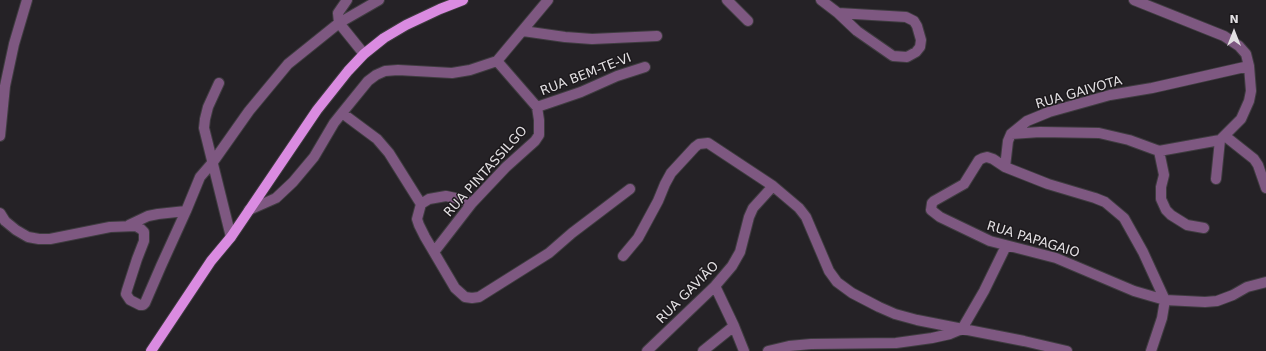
<!DOCTYPE html>
<html>
<head>
<meta charset="utf-8">
<style>
	body { margin:0 }
	#map { position:relative; width:1266px; height:351px; overflow:hidden; background:#252226; font-family:"DejaVu Sans",sans-serif }
	canvas { display:block }
	.north { position:absolute; left:1214px; top:12px; width:40px; height:40px; -webkit-text-stroke:3px #1c191c; paint-order:stroke; rotate:0deg; font-size:11px; font-weight:700; line-height:16px; text-align:center; color:#e2dfe2 }
	.north::after { content:''; display:block; margin:auto; width:14px; height:18px; background:#e2dfe2; clip-path:polygon(50% 0,100% 100%,50% 72%,0 100%) }
</style>
</head>
<body>
<div id="map">
<canvas width="1266" height="351"></canvas>
<div class="north">N</div>
</div>
<script>
const g = document.querySelector('canvas').getContext('2d');
g.lineJoin = 'round';
const shape = rows => new Path2D(rows.map(r => 'M' + r).join(''));
function strokePath(path, color, width, dash) { g.strokeStyle = color; g.lineWidth = width; g.lineCap = dash ? 'butt' : 'round'; g.setLineDash(dash || []); g.stroke(path); }
function drawText(font, color, halo, rows, align = 'center') {
  g.font = font + ' "DejaVu Sans",sans-serif'; g.lineWidth = 3; g.setLineDash([]); g.textBaseline = 'middle'; g.strokeStyle = halo; g.fillStyle = color; for (const [text, x, y, turn = 0] of rows) {
    g.save(); g.translate(x, y); g.rotate((+turn || 0) * Math.PI / 180); g.textAlign = isNaN(turn) ? turn : align; if (halo) g.strokeText(text, 0, 0); g.fillText(text, 0, 0); g.restore();
  }
}
const minor = shape([
	[347,0,338,13,339,23,364,54],
	[727,0,748,21],
	[821,0,838,13,857,31,893,56,907,57,916,52,920,47,921,40,917,26,914,21,906,17,838,13],
	[1134,0,1224,36,1239,46,1246,54,1249,66,1152,88,1110,95,1049,112,1027,121,1011,134,1008,141,1005,167,1048,184,1095,198,1105,202,1124,218,1143,252,1165,300,1162,318,1151,351],
	[523,31,565,37,592,39,657,36],
	[219,83,208,107,205,119,204,128,231,237],
	[537,107,581,92,617,76,645,67],
	[342,113,377,139,389,153,421,204],
	[1011,134,1040,132,1099,133,1129,140,1159,151,1220,140,1241,119,1249,101,1251,91,1249,66],
	[0,136,5,86,14,44,27,0],
	[1225,136,1254,159,1258,165,1266,188],
	[1159,151,1164,175,1161,187,1161,199,1166,210,1171,215,1187,225,1204,228],
	[1005,167,993,159,987,157,983,158,979,160,964,184,934,201,932,203,931,210,940,217,990,241,1056,258,1134,291,1165,300,1205,302,1217,301,1233,295,1247,287,1266,282],
	[1216,179,1220,140],
	[472,203,460,199,446,196,429,199,421,204,417,219,419,225,425,237,455,288,465,297,472,298,479,297,549,253,572,233,630,189],
	[249,210,276,198,293,182,314,157,334,123,342,113,368,81,376,75,385,71,398,70,452,73,470,70,497,61,548,0],
	[0,213,5,221,16,230,28,237,39,239,50,239,110,227,136,226,141,229,144,232,144,241,137,259,127,290,126,294,130,300,140,305,143,305,145,303,161,266,186,211,200,177,213,162,249,111,288,64,339,23,379,0],
	[129,225,148,216,158,214,186,211],
	[434,252,472,203,506,167,535,141,539,135,539,120,537,107,497,61],
	[623,256,638,238,658,201,665,184,671,173,695,147,699,144,708,143,773,186,799,208,806,217,829,271,837,282,852,293,879,307,895,314,917,320,1024,341,1067,351],
	[715,286,734,326,744,351],
	[962,329,984,291,1006,246],
	[647,351,715,286,732,266,740,252,749,217,753,208,773,186],
	[703,351,734,326],
	[768,351,789,346,811,344,896,343,932,338,950,334,962,329]
]);
const major = shape([
	[151,351,211,261,231,237,317,110,348,71,364,54,384,38,406,25,440,9,463,0]
]);
strokePath(minor, '#3f3c40', 12);
strokePath(major, '#3f3c40', 12);
strokePath(minor, '#7e5881', 10);
strokePath(major, '#da8be1', 10);
drawText('13px', '#e2dfe2', '#1c191c', [
	["RUA BEM-TE-VI",586,75,-21],
	["RUA GAIVOTA",1079,93,-16],
	["RUA PINTASSILGO",486,172,-48],
	["RUA PAPAGAIO",1033,240,17],
	["RUA GAVIÃO",688,293,-45]
]);
</script>
</body>
</html>
